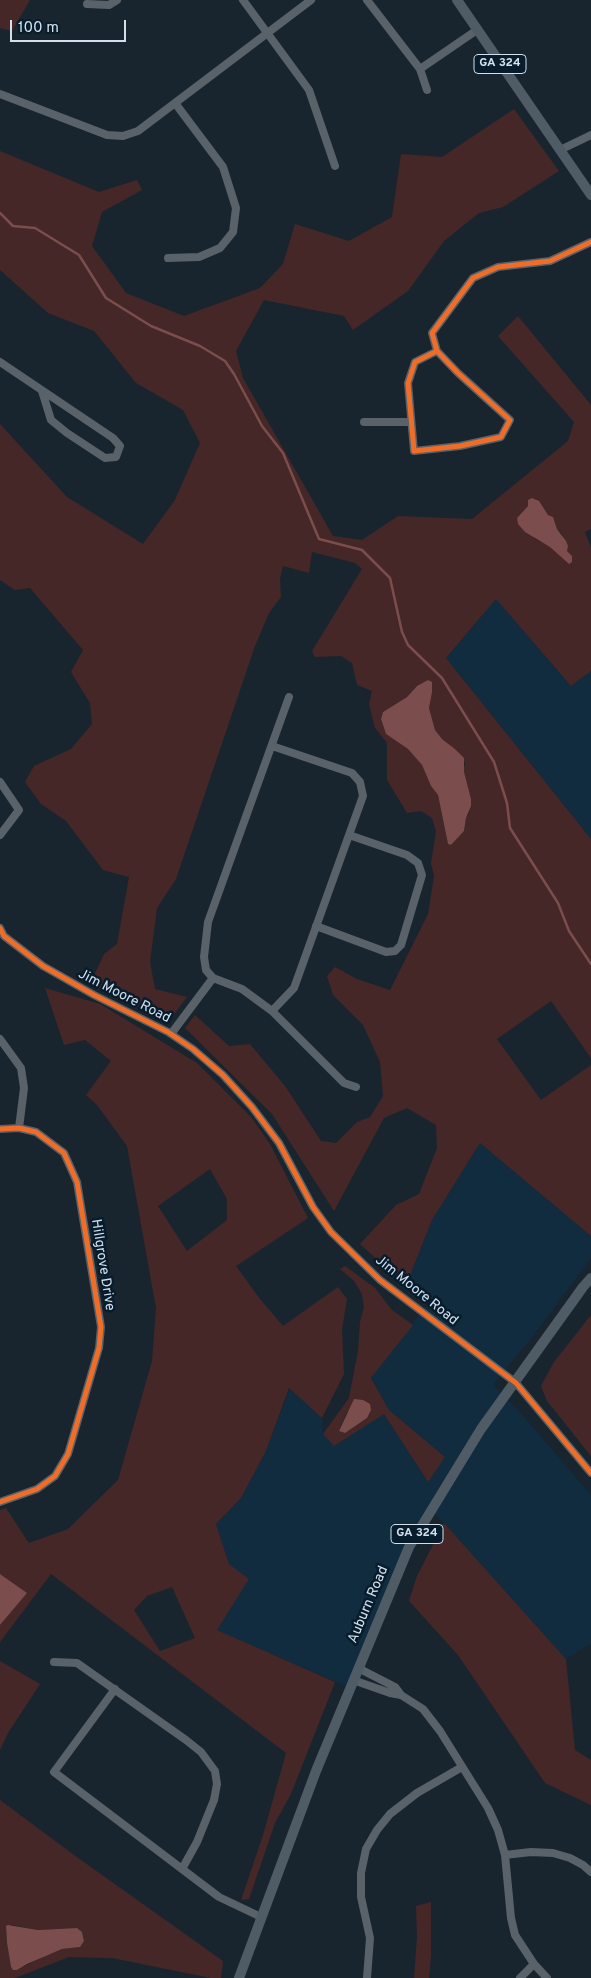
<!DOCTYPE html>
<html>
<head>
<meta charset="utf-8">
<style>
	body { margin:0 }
	#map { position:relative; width:591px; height:1978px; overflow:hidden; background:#19252e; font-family:Overpass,sans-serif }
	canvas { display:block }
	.scale { position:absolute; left:10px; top:20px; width:116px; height:22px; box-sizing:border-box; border:2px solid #d3e0ec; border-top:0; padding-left:6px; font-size:15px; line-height:18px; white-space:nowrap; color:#d3e0ec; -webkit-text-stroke:4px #071c2d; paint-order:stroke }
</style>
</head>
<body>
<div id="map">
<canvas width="591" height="1978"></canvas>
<div class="scale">100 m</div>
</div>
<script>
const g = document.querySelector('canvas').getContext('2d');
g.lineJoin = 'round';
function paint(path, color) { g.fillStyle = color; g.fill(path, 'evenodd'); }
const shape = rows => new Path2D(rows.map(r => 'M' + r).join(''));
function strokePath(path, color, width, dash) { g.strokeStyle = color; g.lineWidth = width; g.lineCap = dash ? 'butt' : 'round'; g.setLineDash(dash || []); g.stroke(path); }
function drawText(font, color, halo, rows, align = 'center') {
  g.font = font + ' Overpass,sans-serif'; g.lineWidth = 5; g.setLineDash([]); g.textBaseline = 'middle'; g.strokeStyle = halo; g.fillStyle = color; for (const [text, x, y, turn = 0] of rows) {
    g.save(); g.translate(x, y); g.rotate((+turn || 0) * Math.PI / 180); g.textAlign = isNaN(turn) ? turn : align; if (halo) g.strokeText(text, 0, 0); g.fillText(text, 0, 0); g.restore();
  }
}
paint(shape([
	[496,599,571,686,591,671,591,839,446,658],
	[480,1143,591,1236,591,1258,533,1336,493,1385,520,1412,591,1495,591,1644,566,1659,432,1510,348,1687,216,1630,229,1564,216,1524,241,1498,266,1451,290,1388,322,1418,323,1434,384,1414,427,1481,445,1457,389,1410,371,1377,432,1299,407,1283,432,1220]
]), '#112b3f');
paint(shape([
	[0,0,30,0,12,31,0,28],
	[514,109,559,171,503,207,479,213,444,241,408,291,353,330,344,316,264,300,236,351,243,378,333,536,362,540,398,516,472,519,568,441,574,422,498,336,518,316,591,405,591,529,585,532,591,548,591,671,571,686,496,599,446,658,591,839,591,1058,551,1001,497,1039,541,1100,591,1065,591,1236,480,1143,432,1220,407,1283,382,1264,360,1244,396,1205,419,1194,437,1148,436,1125,407,1108,384,1118,334,1211,272,1114,185,1028,195,1015,229,1046,250,1044,285,1086,321,1141,336,1143,357,1122,370,1117,383,1096,380,1062,363,1025,333,995,327,976,335,967,357,979,390,990,428,914,434,876,431,863,436,832,432,818,421,811,407,813,387,780,387,743,375,728,369,704,372,691,357,685,352,663,341,656,315,657,312,651,362,569,355,563,312,552,309,573,283,566,280,579,281,597,269,613,255,646,176,879,157,908,150,962,155,989,187,997,169,1021,100,990,90,984,104,954,117,944,129,877,103,870,66,821,41,804,25,782,34,766,71,749,92,724,90,703,71,672,83,650,30,588,15,590,0,580,0,424,67,497,143,544,175,500,200,443,183,410,136,383,94,331,48,313,0,270,0,151,99,192,137,180,142,190,102,212,92,246,126,293,184,316,260,288,283,264,295,224,349,241,392,217,401,154,442,157],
	[528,500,544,509,548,515,553,517,557,529,562,534,569,564,550,546,535,539,517,518,528,506],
	[417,686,430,702,429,708,435,730,442,739,455,749,465,763,463,772,471,799,469,813,466,818,464,831,451,845,448,844,438,795,431,786,422,765,408,749,386,734,381,719,383,712,407,697],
	[45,988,100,1004,197,1063,251,1117,270,1144,308,1218,236,1266,260,1299,283,1326,338,1287,347,1299,342,1330,344,1374,322,1418,289,1388,266,1451,241,1498,216,1524,229,1564,249,1579,217,1630,335,1682,291,1794,275,1823,249,1899,241,1900,263,1835,286,1753,51,1574,0,1642,0,1625,26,1593,0,1574,0,1510,6,1508,29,1543,68,1529,118,1480,152,1361,156,1308,127,1146,97,1105,86,1095,111,1061,85,1040,64,1045],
	[210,1169,227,1199,227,1220,187,1251,158,1206],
	[172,1587,195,1638,160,1651,134,1610,147,1596],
	[345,1266,375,1288,392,1310,413,1325,371,1378,389,1410,445,1457,428,1482,384,1414,334,1446,323,1434,349,1398,358,1351,360,1322,364,1307,362,1294,354,1281,340,1269],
	[347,1412,367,1418,345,1433,339,1431],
	[591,1315,591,1456,547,1401,541,1386,554,1362],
	[444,1523,566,1659,575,1750,591,1760,591,1805,545,1783,458,1655,409,1601,417,1576],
	[0,1661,40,1684,8,1733,0,1750],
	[0,1800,74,1855,223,1961,221,1978,211,1978,112,1958,69,1957,15,1978,0,1978],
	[12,1925,38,1930,77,1928,82,1932,84,1941,80,1947,62,1949,48,1954,17,1970,11,1967,7,1943,6,1926],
	[431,1902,431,1956,429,1978,414,1978,417,1937,416,1906]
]), '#452727');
paint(shape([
	[532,498,539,501,548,515,553,517,557,529,566,541,568,546,567,551,572,556,572,562,569,564,550,547,525,532,518,524,517,518,528,506,528,500],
	[428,680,432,682,432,692,429,708,435,730,442,739,455,749,464,758,464,772,471,799,471,806,466,818,464,831,451,845,448,844,438,795,431,786,422,765,408,749,386,734,381,719,383,712,407,697,417,686],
	[354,1399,363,1400,370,1404,371,1410,367,1418,345,1433,339,1431],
	[0,1574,27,1593,0,1625],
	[8,1925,38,1930,77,1928,82,1932,84,1941,80,1947,62,1949,27,1964,17,1970,13,1970,11,1967,7,1943,6,1926]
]), '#7b4d4c');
strokePath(shape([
	[0,213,13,226,35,228,79,255,106,298,151,326,200,346,225,361,234,374,262,426,283,453,319,539,362,550,390,578,402,632,408,645,442,678,494,762,507,803,510,828,558,903,569,931,591,964]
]), '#7b4d4c', 2.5);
strokePath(shape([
	[243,0,309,90,335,166],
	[367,0,420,69,477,30],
	[87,4,109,5,117,0],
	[420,69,427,90],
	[0,94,107,135,123,136,138,131,311,0],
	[560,150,591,135],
	[168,258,199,257,220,248,233,232,236,208,223,167,175,103],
	[437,351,415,362,408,383,414,451,460,446,501,437,510,420,458,373,437,351,432,333,473,278,498,267,550,261,591,242],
	[0,362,113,438,120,446,116,457,105,458,67,433,51,420,42,391],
	[364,422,410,422],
	[289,697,208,922,204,957,206,970,213,978,242,989,272,1011,344,1083,356,1087],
	[272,746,352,773,360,782,363,796,294,988,272,1011],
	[0,782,19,810,0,835],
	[316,926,386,952,395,951,401,945,422,875,418,863,407,855,349,835],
	[0,928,4,936,43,966,94,995,168,1032,193,1049,223,1075,252,1107,279,1143,313,1207,331,1232,380,1280,516,1383,591,1473],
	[171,1034,213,978],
	[0,1039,21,1068,24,1088,19,1128],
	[0,1129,19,1128,36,1132,64,1153,77,1182,101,1327,99,1348,68,1454,55,1476,37,1489,0,1502],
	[54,1662,77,1663,186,1740,201,1752,215,1771,217,1784,214,1800,197,1842,182,1869],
	[358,1668,395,1687,401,1695,423,1709,440,1731,488,1808,498,1830,505,1855,511,1918,515,1935,534,1964,547,1978],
	[353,1680,390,1693,401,1695],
	[115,1689,54,1772,219,1897,261,1917],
	[505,1855,531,1852,553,1853,570,1858,583,1865,591,1872],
	[367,1978,370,1938,361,1897,361,1873,366,1849,377,1830,390,1814,417,1793,462,1767],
	[520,1978,534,1964]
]), '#596169', 8);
strokePath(shape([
	[457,0,591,195],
	[239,1978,316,1771,409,1547,481,1429,583,1287,591,1278]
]), '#4f5c66', 10);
strokePath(shape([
	[437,351,415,362,408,383,414,451,460,446,501,437,510,420,458,373,437,351,432,333,473,278,498,267,550,261,591,242],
	[0,928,4,936,43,966,94,995,168,1032,193,1049,223,1075,252,1107,279,1143,313,1207,331,1232,380,1280,516,1383,591,1473],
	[0,1129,19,1128,36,1132,64,1153,77,1182,101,1327,99,1348,68,1454,55,1476,37,1489,0,1502]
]), '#ee6e29', 5);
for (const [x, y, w] of [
	[500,64,52],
	[417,1534,52]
]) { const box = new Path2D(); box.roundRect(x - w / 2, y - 9.5, w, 19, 4); g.fillStyle = '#071c2d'; g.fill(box); strokePath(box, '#d3e0ec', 1); }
drawText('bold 12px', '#d3e0ec', null, [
	["GA 324",500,64],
	["GA 324",417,1534]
]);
drawText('14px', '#d3e0ec', '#071c2d', [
	["Jim Moore Road",124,997,27],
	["Hillgrove Drive",102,1265,81],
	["Jim Moore Road",416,1291,39],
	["Auburn Road",369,1605,-67]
]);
</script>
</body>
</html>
